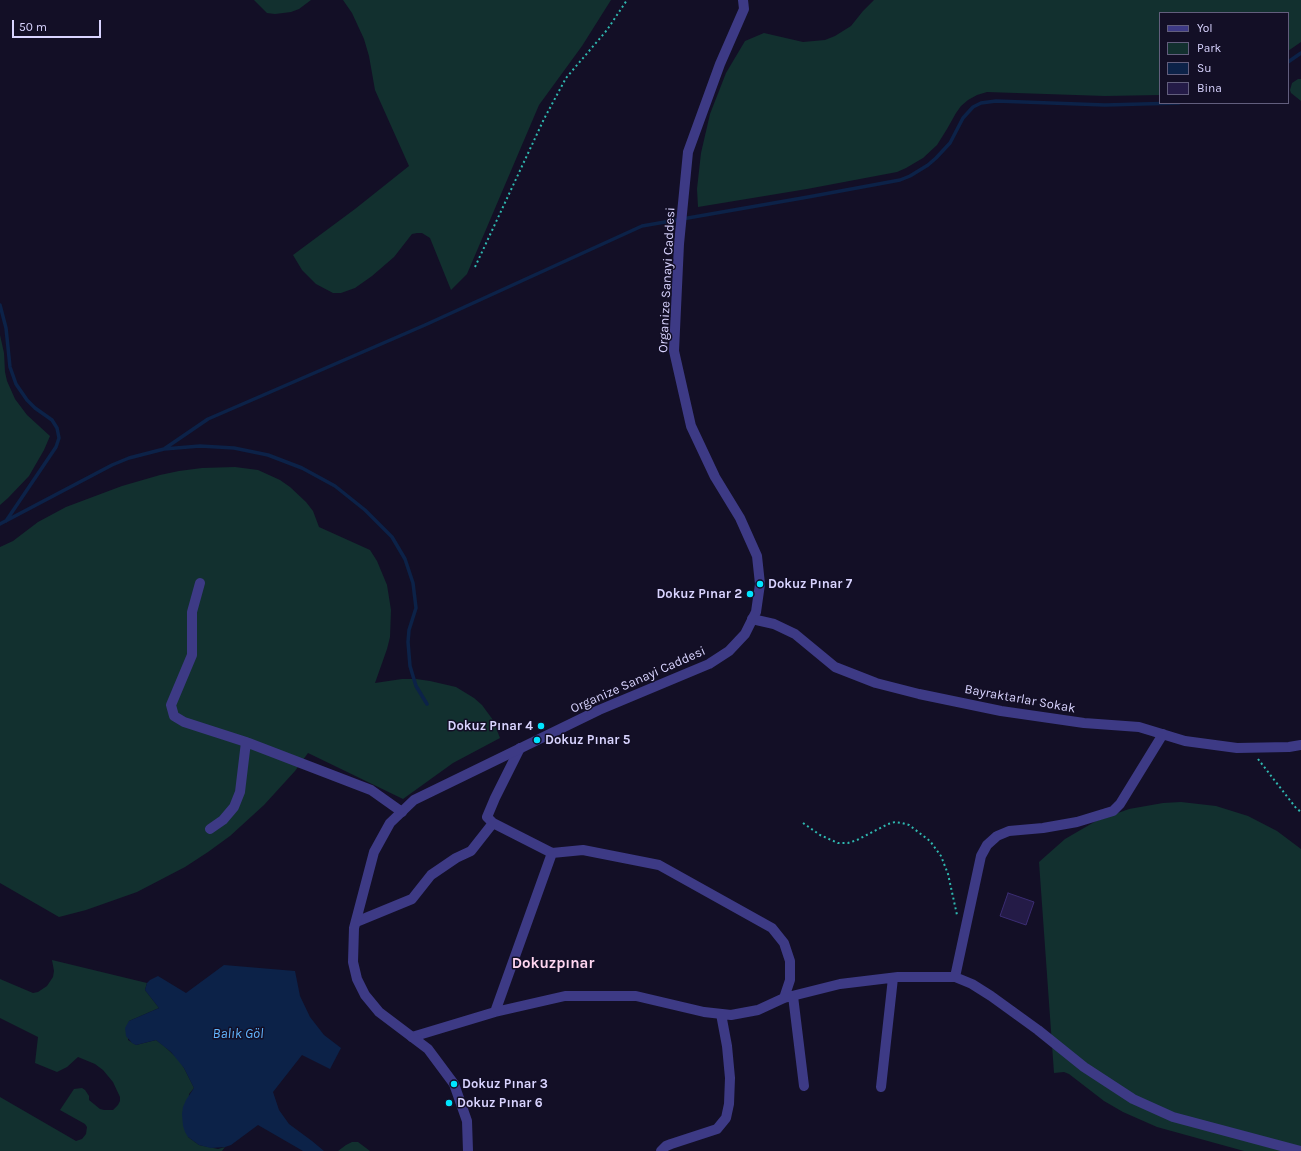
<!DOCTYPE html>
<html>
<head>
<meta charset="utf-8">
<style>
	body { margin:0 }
	#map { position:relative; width:1301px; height:1151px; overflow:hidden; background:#130f26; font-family:Karla,sans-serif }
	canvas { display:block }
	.legend { position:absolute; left:1159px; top:12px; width:130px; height:92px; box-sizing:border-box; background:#130f26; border:1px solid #625e7d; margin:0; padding:5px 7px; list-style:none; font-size:12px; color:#d9d4ff }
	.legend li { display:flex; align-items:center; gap:8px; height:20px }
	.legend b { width:20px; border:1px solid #625e7d }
	.scale { position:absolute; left:12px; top:20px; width:89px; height:18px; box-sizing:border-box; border:2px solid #d9d4ff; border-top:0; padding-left:5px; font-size:12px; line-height:14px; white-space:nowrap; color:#d9d4ff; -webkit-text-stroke:3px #130f26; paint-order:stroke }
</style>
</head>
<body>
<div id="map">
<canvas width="1301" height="1151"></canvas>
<ul class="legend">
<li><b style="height:5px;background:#3d3a85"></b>Yol</li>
<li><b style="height:11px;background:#12302f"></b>Park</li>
<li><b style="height:11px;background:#0c2248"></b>Su</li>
<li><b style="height:11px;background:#241b47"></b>Bina</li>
</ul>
<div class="scale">50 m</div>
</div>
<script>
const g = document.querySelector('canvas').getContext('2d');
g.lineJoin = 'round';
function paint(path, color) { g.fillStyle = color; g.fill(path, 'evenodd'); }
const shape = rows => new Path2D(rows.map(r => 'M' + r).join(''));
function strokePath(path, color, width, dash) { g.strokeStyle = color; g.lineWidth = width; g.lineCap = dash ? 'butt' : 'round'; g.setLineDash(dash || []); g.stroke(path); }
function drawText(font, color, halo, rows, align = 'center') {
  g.font = font + ' Karla,sans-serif'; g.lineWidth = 3; g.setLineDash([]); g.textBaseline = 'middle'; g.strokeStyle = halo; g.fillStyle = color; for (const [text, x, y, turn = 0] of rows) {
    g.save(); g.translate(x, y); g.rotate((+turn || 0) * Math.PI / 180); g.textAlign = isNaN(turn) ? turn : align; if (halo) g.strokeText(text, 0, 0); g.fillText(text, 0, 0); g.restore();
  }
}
paint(shape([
	[254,0,311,0,299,9,291,12,275,14,267,13],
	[343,0,611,0,582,46,539,105,467,274,451,290,430,238,422,233,417,233,412,234,394,257,372,276,355,288,341,293,333,293,316,284,302,270,293,255,355,209,409,166,375,90,369,56,364,39,352,13],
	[874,0,1301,0,1301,42,1288,51,1288,13,1160,13,1160,95,1105,96,987,92,977,95,968,100,961,106,956,113,947,129,937,145,923,158,906,168,897,172,807,189,698,207,697,189,701,153,710,114,726,73,745,41,764,33,803,42,825,40,835,36,851,26,863,11],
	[1298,79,1301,79,1301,101,1291,93,1290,90,1292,83],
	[0,335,4,353,5,372,7,381,15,399,27,415,50,436,44,450,29,476,8,498,0,505],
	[235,467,258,470,280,480,290,487,306,502,313,511,319,527,370,550,377,561,387,585,391,610,390,637,387,649,375,683,402,679,416,679,430,681,456,687,474,698,482,705,493,720,500,738,453,763,403,799,308,753,295,771,264,805,230,836,208,852,185,867,137,892,86,910,59,917,0,883,0,547,13,541,38,522,66,507,122,486,160,475,179,471,202,468],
	[1181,802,1216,806,1248,816,1277,831,1301,849,1301,1151,1244,1151,1157,1127,1123,1112,1104,1101,1069,1074,1064,1072,1054,1073,1039,862,1065,839,1096,821,1129,809,1163,803],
	[52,960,147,983,145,990,159,1008,129,1021,128,1040,136,1045,156,1040,164,1046,178,1059,184,1068,194,1088,189,1094,188,1137,199,1145,218,1149,225,1147,222,1151,0,1151,0,1097,76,1141,82,1139,86,1134,87,1127,85,1124,60,1110,74,1089,82,1088,85,1090,89,1096,89,1100,100,1109,104,1110,113,1110,118,1105,120,1101,120,1097,113,1082,103,1070,95,1064,78,1057,67,1067,57,1072,35,1063,38,1037,0,1018,0,979,33,993,38,992,47,986,53,977,54,971],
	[352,1142,358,1142,370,1151,338,1151,346,1145]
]), '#12302f');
paint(shape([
	[224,965,295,971,300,996,310,1017,324,1035,341,1048,330,1069,302,1055,273,1092,279,1110,289,1124,312,1141,324,1151,303,1151,258,1125,231,1145,225,1147,211,1148,199,1145,188,1137,185,1132,183,1126,182,1114,183,1107,186,1100,194,1088,184,1068,171,1052,156,1040,136,1045,132,1043,126,1036,125,1028,129,1021,159,1008,145,990,147,983,150,980,158,976,186,993]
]), '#0c2248');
strokePath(shape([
	[1288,62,1301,53],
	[0,305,6,328,10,367,16,384,27,400,35,408,52,420,57,428,59,438,56,447,6,521],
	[164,449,208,419,425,325,642,226,808,197,900,180,910,176,928,165,936,158,950,143,963,118,973,107,981,103,996,101,1105,105,1179,103],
	[0,524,112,465,129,458,164,449,200,446,234,448,268,455,302,468,335,486,365,510,392,537,405,559,413,583,416,608,409,630,408,642,410,666,416,686,427,704]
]), '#0c2248', 3.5);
const building = shape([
	[1008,893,1034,902,1026,925,1000,916,1008,893]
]);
paint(building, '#241b47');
strokePath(building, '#3b2d73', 1);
strokePath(shape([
	[475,267,544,119,566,78,607,30,627,0],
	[1258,759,1296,808,1301,812],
	[803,823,820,835,838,843,848,843,857,840,888,824,895,822,902,823,909,825,930,841,941,856,948,874,957,915]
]), '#2fb8b0', 2, [2, 3]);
strokePath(shape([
	[200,583,192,612,192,655,171,705,174,716,184,722,246,742,371,790,402,812],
	[752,619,774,624,795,634,835,667,876,683,919,694,1001,711,1084,723,1139,727,1185,741,1237,748,1289,747,1301,745],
	[520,748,495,798,487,817,493,823,552,853,583,850,659,865,772,928,784,943,790,961,790,980,784,998],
	[210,829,223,820,234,807,240,792,246,742],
	[356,922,412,899,431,875,456,858,471,851,493,823],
	[955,977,981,856,987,845,997,836,1009,831,1043,828,1077,822,1113,811,1120,804,1163,734],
	[793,996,804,1086],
	[495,1012,552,853],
	[412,1037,495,1012,565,996,636,996,704,1012,731,1015,758,1010,784,998,840,984,898,977,955,977,972,984,991,996,1038,1030,1084,1067,1133,1099,1173,1117,1300,1151],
	[881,1087,893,978],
	[661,1151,666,1146,671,1144,717,1129,726,1118,729,1104,730,1078,727,1046,721,1014]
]), '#3d3a85', 10);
strokePath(shape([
	[468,1151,467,1121,454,1084,428,1049,379,1012,365,995,357,979,353,962,354,928,374,852,390,823,414,800,599,710,709,664,729,651,745,634,756,612,760,584,757,556,740,518,715,477,691,426,674,351,679,244,688,152,720,64,744,9,743,0]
]), '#3d3a85', 10);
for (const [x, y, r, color] of [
	[760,584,4,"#00e5ff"],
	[750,594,4,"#00e5ff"],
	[541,726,4,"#00e5ff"],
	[537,740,4,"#00e5ff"],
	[454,1084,4,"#00e5ff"],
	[449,1103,4,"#00e5ff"]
]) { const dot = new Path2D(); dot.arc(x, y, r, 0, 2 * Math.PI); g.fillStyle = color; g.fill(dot); strokePath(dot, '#130f26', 1.5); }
drawText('13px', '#d9d4ff', '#130f26', [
	["Organize Sanayi Caddesi",667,280,-87],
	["Organize Sanayi Caddesi",638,680,-24],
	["Bayraktarlar Sokak",1020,699,10]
]);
drawText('bold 13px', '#d9d4ff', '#130f26', [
	["Dokuz Pınar 7",768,584],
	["Dokuz Pınar 2",742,594,"right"],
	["Dokuz Pınar 4",533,726,"right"],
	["Dokuz Pınar 5",545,740],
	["Dokuz Pınar 3",462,1084],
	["Dokuz Pınar 6",457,1103]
], 'left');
drawText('italic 14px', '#62b6ff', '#130f26', [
	["Balık Göl",238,1034]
]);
drawText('bold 15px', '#ffd6f0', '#130f26', [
	["Dokuzpınar",553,964]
]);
</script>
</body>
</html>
